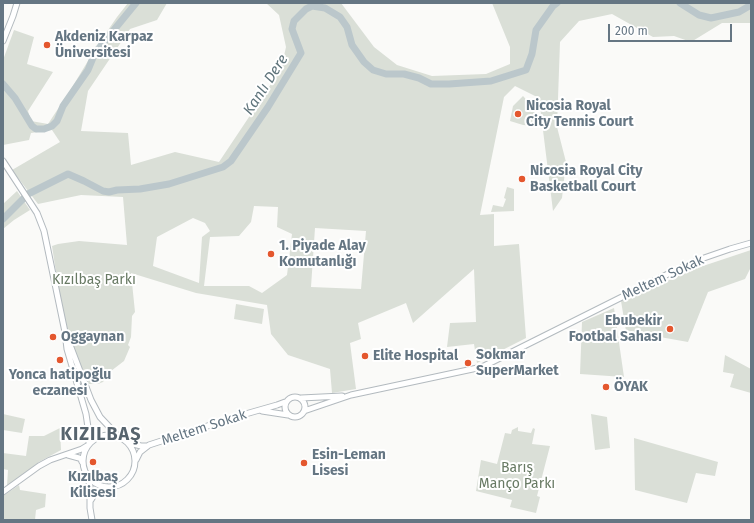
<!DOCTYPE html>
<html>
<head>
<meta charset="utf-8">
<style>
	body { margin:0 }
	#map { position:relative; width:754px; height:523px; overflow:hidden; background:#fafaf8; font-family:"Fira Sans",sans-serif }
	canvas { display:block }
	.frame { position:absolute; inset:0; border:4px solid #657683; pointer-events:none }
	.scale { position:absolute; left:608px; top:24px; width:124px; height:18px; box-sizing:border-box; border:2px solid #657683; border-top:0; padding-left:5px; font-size:12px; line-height:14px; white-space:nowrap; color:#657683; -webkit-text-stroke:3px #fff; paint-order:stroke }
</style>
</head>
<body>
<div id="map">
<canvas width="754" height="523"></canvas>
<div class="frame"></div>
<div class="scale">200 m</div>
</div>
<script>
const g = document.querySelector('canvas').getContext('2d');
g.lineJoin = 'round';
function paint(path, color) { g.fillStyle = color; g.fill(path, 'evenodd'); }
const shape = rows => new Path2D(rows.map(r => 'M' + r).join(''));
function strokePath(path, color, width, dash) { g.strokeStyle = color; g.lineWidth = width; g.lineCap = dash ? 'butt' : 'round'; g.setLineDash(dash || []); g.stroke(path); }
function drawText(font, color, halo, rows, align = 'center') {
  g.font = font + ' "Fira Sans",sans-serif'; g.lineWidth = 4; g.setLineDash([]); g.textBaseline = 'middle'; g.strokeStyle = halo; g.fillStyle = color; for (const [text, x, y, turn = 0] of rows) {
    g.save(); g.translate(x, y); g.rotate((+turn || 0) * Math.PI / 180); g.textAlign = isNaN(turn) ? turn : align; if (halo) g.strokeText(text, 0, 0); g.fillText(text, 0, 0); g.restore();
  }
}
paint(shape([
	[128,3,167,3,157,20,130,29,88,91,81,131,128,133,131,165,175,152,219,162,281,69,286,47,279,15,266,3,341,3,374,47,397,65,432,76,486,74,510,64,510,47,492,3,751,3,751,23,722,23,691,42,674,36,653,37,612,14,579,21,560,42,557,127,566,162,562,198,553,211,539,98,515,86,504,97,480,215,494,214,494,246,519,244,526,338,477,363,474,344,447,347,450,323,476,322,474,269,413,323,406,303,358,323,361,339,350,343,356,389,332,393,330,369,288,355,271,334,267,305,196,293,131,273,135,312,132,316,131,337,128,345,130,347,124,361,111,371,103,382,98,384,87,384,80,373,68,333,59,292,52,246,58,244,79,241,127,245,123,197,81,195,38,204,12,170,60,142,52,130,31,133,29,140,3,145,3,60,14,30,34,37,27,64,53,72,28,111,31,121,48,124,71,89,97,46,117,17],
	[254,206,278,207,277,227,292,234,287,275,262,293,249,286,204,286,210,237,239,236,251,222],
	[193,218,205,223,210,231,202,237,199,283,153,266,157,237],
	[315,228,366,231,361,289,311,287],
	[523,96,535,109,537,126,523,125,510,121,513,106],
	[507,187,514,189,514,211,491,212,493,205,503,207,506,199,504,198],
	[17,191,30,210,14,220,3,229,3,204],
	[751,250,751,267,745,279,708,292,688,342,626,331,621,301,697,268],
	[236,304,264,309,262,324,234,319],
	[614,308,624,377,580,374,582,322],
	[725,355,751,369,751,393,730,387,734,374,723,372],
	[3,414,25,419,22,433,3,430],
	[591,414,607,417,610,448,595,450],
	[518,427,518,431,531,433,533,428,535,429,532,444,550,446,537,496,540,497,536,513,510,507,512,500,476,491,481,460,497,464,505,433,511,434,512,430],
	[60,428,61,450,39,462,17,480,7,486,8,470,3,469,3,453,26,456,29,436,44,436],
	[634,438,718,462,715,476,696,473,687,503,635,490],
	[19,485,20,490,46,494,45,507,36,510,35,520,3,520,3,496]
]), '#dadfd7');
strokePath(shape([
	[680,3,699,15,711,18,739,12,751,5],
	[3,84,15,98,32,126,36,129,44,129,52,126,57,121,63,106,88,70,95,53,136,3],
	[3,219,28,194,68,174,84,181,103,191,109,192,117,190,140,189,169,184,223,167,231,161,268,107,301,53,292,29,294,21,306,9,312,6,325,8,340,17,347,27,352,45,364,62,373,70,386,74,404,74,419,78,431,84,449,84,491,81,526,70,532,54,536,30,553,6,557,3]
]), '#bbc7cb', 7);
const secondary = shape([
	[3,41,13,16,17,3],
	[3,161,37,213,44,231,65,332,67,349,86,414,89,434,89,443],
	[67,337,91,400,100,417,117,435],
	'285 407a10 10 0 1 1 20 0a10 10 0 1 1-20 0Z',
	[301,398,342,396],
	[262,411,288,415],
	[304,411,351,395,482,367,668,274,701,259,730,249,751,243],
	'83 461a26 26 0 1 1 52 0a26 26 0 1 1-52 0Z',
	[129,443,141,446,147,446],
	[68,455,79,458,81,459,82,462],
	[136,460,140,452,149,445,235,417,277,405,285,402],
	[88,478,90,487,90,508,92,520],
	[3,492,39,466,50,460,82,449,87,446],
	[91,500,94,495,98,491,107,487]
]);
strokePath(secondary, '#b3babf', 7);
strokePath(secondary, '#fff', 5);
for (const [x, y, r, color] of [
	[47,45,4,"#e4572e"],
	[518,114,4,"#e4572e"],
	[522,179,4,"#e4572e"],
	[271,254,4,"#e4572e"],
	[670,329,4,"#e4572e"],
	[53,337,4,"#e4572e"],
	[365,356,4,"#e4572e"],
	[60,360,4,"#e4572e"],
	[468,363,4,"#e4572e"],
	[606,387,4,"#e4572e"],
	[93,462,4,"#e4572e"],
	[304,463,4,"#e4572e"]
]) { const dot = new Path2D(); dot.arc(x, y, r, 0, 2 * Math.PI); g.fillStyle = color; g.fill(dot); strokePath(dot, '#fff', 1.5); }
drawText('bold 14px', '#657683', '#fff', [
	["Akdeniz Karpaz",55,37],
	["Üniversitesi",55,53],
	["Nicosia Royal",526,106],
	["City Tennis Court",526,122],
	["Nicosia Royal City",530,171],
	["Basketball Court",530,187],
	["1. Piyade Alay",279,246],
	["Komutanlığı",279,262],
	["Ebubekir",662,321,"right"],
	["Footbal Sahası",662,337,"right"],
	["Oggaynan",61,337],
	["Sokmar",476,355],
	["SuperMarket",476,371],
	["Elite Hospital",373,356],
	["Yonca hatipoğlu",60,375,"center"],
	["eczanesi",60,391,"center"],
	["ÖYAK",614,387],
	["Esin-Leman",312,455],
	["Lisesi",312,471],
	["Kızılbaş",93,477,"center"],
	["Kilisesi",93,493,"center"]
], 'left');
drawText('14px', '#657683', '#fff', [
	["Meltem Sokak",663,278,-25],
	["Meltem Sokak",204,428,-18]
]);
drawText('14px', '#687a64', '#fff', [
	["Kızılbaş Parkı",94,280],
	["Barış",517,468],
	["Manço Parkı",517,484]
]);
drawText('italic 15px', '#60757c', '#fff', [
	["Kanlı Dere",266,85,-57]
]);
g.letterSpacing = '1px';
drawText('bold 18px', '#57646e', '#fff', [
	["KIZILBAŞ",101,435]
]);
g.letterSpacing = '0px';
</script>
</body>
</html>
